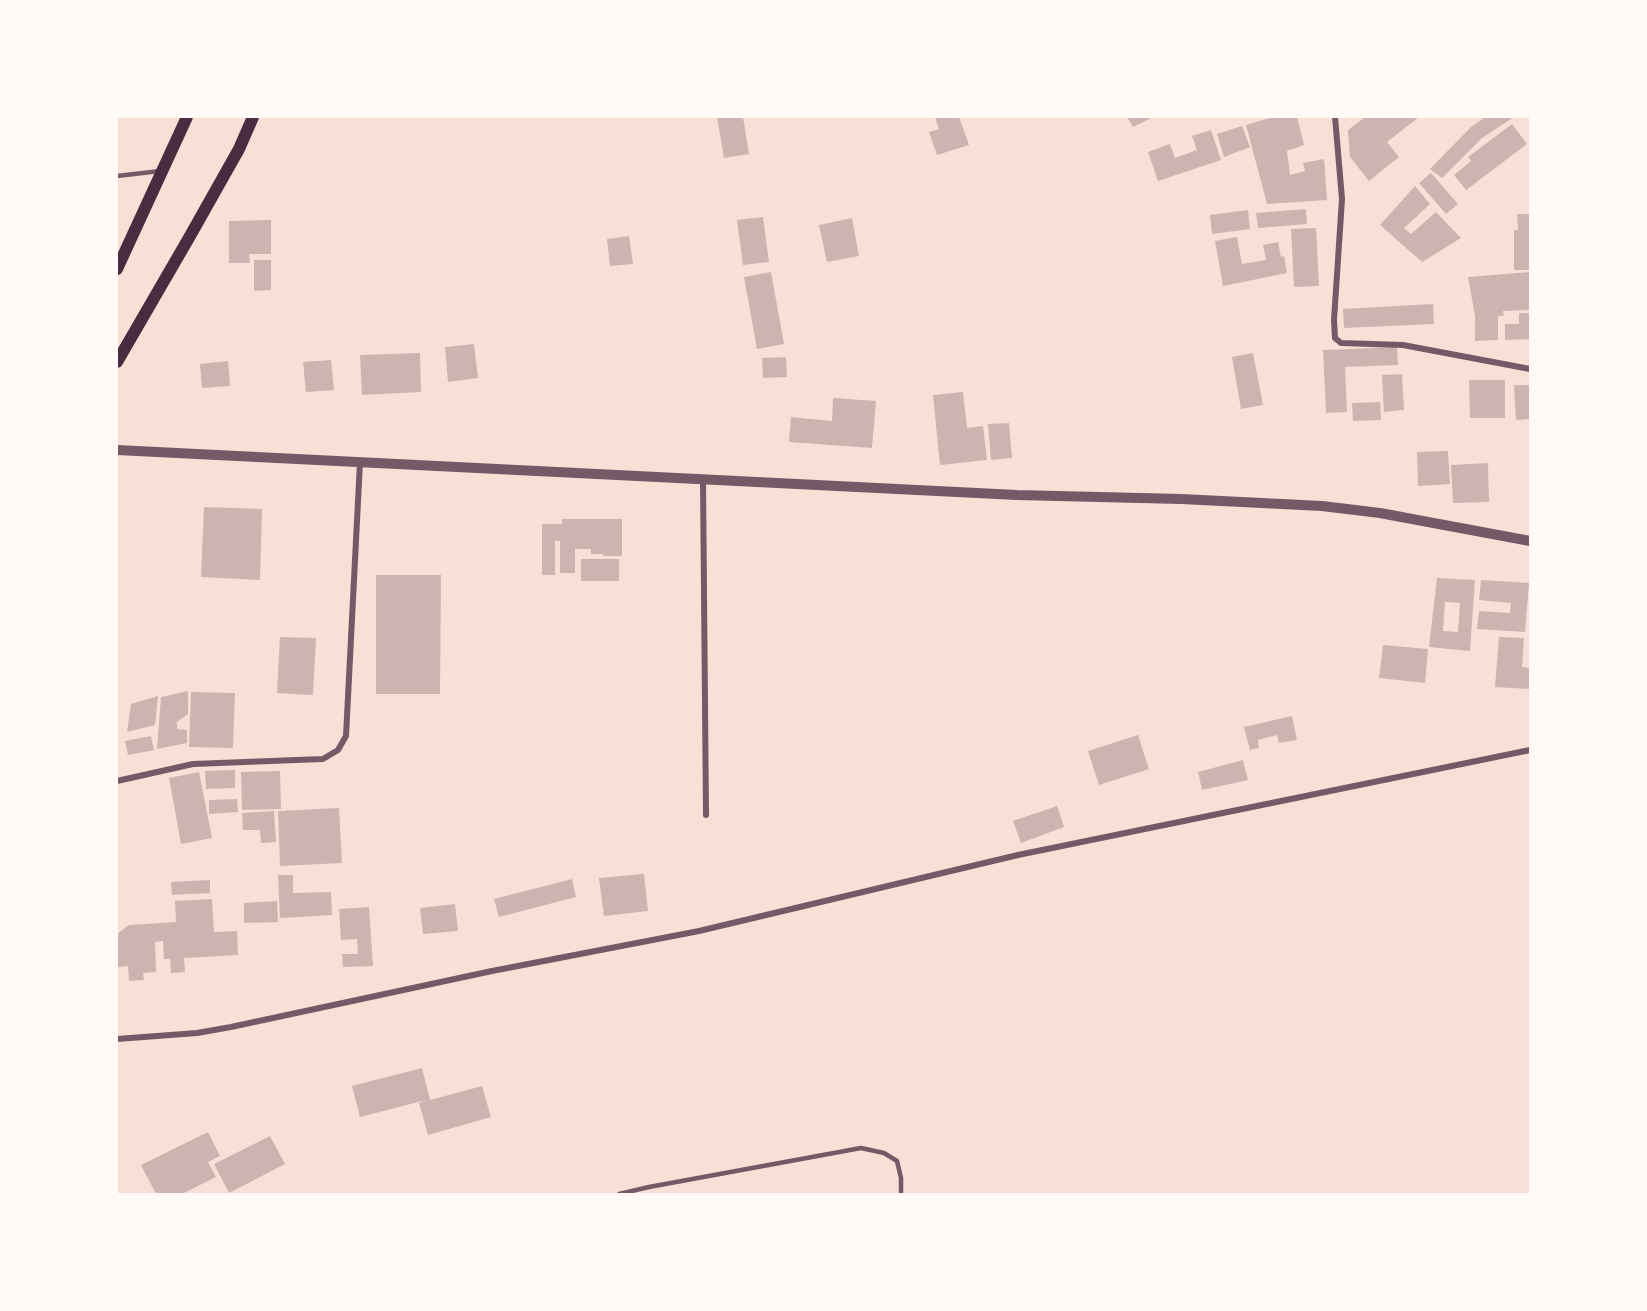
<!DOCTYPE html>
<html>
<head>
<meta charset="utf-8">
<style>
	body { margin:0 }
	#map { position:relative; width:1647px; height:1311px; overflow:hidden; background:#f7e1d7; font-family:"Source Sans 3",sans-serif }
	canvas { display:block }
	.frame { position:absolute; inset:0; border:118px solid #fffaf5; pointer-events:none }
</style>
</head>
<body>
<div id="map">
<canvas width="1647" height="1311"></canvas>
<div class="frame"></div>
</div>
<script>
const g = document.querySelector('canvas').getContext('2d');
g.lineJoin = 'round';
function paint(path, color) { g.fillStyle = color; g.fill(path, 'evenodd'); }
const shape = rows => new Path2D(rows.map(r => 'M' + r).join(''));
function strokePath(path, color, width, dash) { g.strokeStyle = color; g.lineWidth = width; g.lineCap = dash ? 'butt' : 'round'; g.setLineDash(dash || []); g.stroke(path); }
paint(shape([
	[717,117,743,117,749,154,724,158],
	[935,117,959,117,969,145,937,155,929,132,939,129],
	[1127,117,1153,117,1133,127],
	[1273,117,1297,117,1304,145,1287,151,1290,175,1305,171,1303,163,1324,159,1327,200,1267,204,1246,125],
	[1365,117,1419,117,1387,142,1399,157,1369,181,1350,157,1348,130],
	[1485,117,1514,117,1482,138,1442,178,1430,169,1470,128],
	[1512,124,1527,144,1466,190,1454,175,1471,161,1468,157],
	[1242,126,1250,147,1224,157,1217,134],
	[1211,130,1221,160,1158,181,1148,152,1170,144,1175,158,1197,150,1192,136],
	[1431,173,1458,204,1446,214,1419,183],
	[1415,186,1430,204,1404,228,1411,234,1436,212,1461,238,1422,262,1380,225],
	[1306,209,1307,224,1258,228,1256,213],
	[1248,210,1250,229,1212,234,1210,215],
	[1517,214,1530,214,1530,270,1514,270,1514,230,1518,230],
	[763,217,769,262,743,265,737,220],
	[852,218,859,256,827,262,819,225],
	[271,220,271,254,249,254,250,263,229,263,229,221],
	[1316,228,1319,286,1294,287,1291,229],
	[629,236,633,264,610,266,607,239],
	[1237,237,1242,264,1266,260,1263,245,1278,242,1281,257,1284,256,1287,273,1223,286,1215,241],
	[254,260,271,260,271,290,254,291],
	[771,272,784,344,757,349,744,277],
	[1530,272,1530,310,1503,311,1504,316,1498,316,1498,340,1475,341,1475,316,1468,277],
	[1433,304,1434,324,1344,328,1343,309],
	[1519,313,1530,313,1530,339,1505,340,1505,324,1519,324],
	[474,344,478,378,448,382,445,347],
	[1397,347,1398,365,1345,367,1347,412,1326,413,1323,350],
	[420,353,421,392,362,395,360,355],
	[1253,353,1263,405,1241,409,1232,357],
	[786,357,787,377,763,378,762,358],
	[331,360,334,390,306,392,303,362],
	[228,361,230,386,202,388,200,364],
	[1402,374,1404,410,1384,412,1382,375],
	[1469,380,1505,380,1505,418,1470,418],
	[1514,385,1530,385,1530,419,1516,420],
	[963,392,967,428,983,426,987,460,940,465,933,395],
	[833,398,876,401,872,448,789,442,791,417,832,421],
	[1380,402,1381,420,1353,421,1352,403],
	[1009,423,1012,458,991,460,988,424],
	[1448,451,1450,484,1418,486,1417,452],
	[1488,463,1489,502,1453,503,1451,465],
	[204,507,262,509,260,580,201,577],
	[562,519,622,519,622,556,603,556,603,554,591,554,591,549,575,549,575,573,560,573,560,541,555,541,555,575,542,575,542,524,562,524],
	[581,559,619,559,619,581,581,581],
	[376,575,441,575,440,694,376,694],
	[1437,578,1475,580,1470,651,1429,647],
	[1445,602,1460,603,1458,632,1443,631],
	[1481,580,1529,583,1525,632,1477,629,1479,611,1510,613,1511,603,1479,600],
	[280,637,316,638,313,695,277,693],
	[1499,637,1524,638,1522,667,1530,668,1530,689,1495,687],
	[1383,645,1428,649,1425,683,1379,678],
	[188,691,188,714,177,722,177,729,187,730,187,743,157,749,161,697],
	[191,692,235,693,233,748,189,747],
	[158,696,155,725,127,732,131,704],
	[1292,716,1297,740,1279,743,1277,735,1258,740,1259,748,1250,750,1244,727],
	[1138,735,1149,769,1099,785,1088,751],
	[151,736,154,750,128,755,125,741],
	[1243,760,1248,780,1202,790,1198,772],
	[235,770,235,788,206,789,205,771],
	[280,771,281,809,242,810,241,772],
	[199,772,212,838,181,844,169,778],
	[237,799,238,812,209,814,209,800],
	[1057,806,1064,827,1021,843,1013,821],
	[339,808,342,863,280,866,278,811],
	[274,811,276,842,261,843,260,830,243,830,242,813],
	[644,874,648,911,604,916,599,878],
	[278,875,293,875,293,893,331,892,332,915,280,918],
	[572,879,576,897,499,917,494,899],
	[210,880,210,893,172,895,171,882],
	[212,899,214,932,237,931,238,955,184,958,185,972,171,973,170,959,164,959,163,941,155,942,156,972,143,973,144,980,129,981,128,966,117,967,117,934,129,925,176,922,175,901],
	[277,901,278,922,244,923,244,903],
	[455,904,458,931,423,934,420,908],
	[369,907,373,966,343,967,342,954,358,954,357,939,341,940,339,909],
	[422,1068,430,1100,482,1086,491,1117,428,1135,419,1103,426,1100,360,1117,352,1086],
	[208,1132,220,1156,208,1162,216,1177,182,1194,156,1194,141,1165],
	[270,1136,285,1164,229,1193,214,1164]
]), '#ccb4b1');
strokePath(shape([
	[117,176,160,171],
	[619,1194,649,1187,861,1148,884,1153,897,1161,901,1178,901,1194]
]), '#755966', 4.5);
strokePath(shape([
	[1335,117,1342,199,1334,320,1335,338,1341,343,1403,345,1530,369],
	[703,479,706,815],
	[117,781,193,764,323,759,338,750,346,736,360,462],
	[117,1039,197,1033,231,1027,492,971,699,931,1018,855,1530,750]
]), '#755966', 6);
strokePath(shape([
	[117,450,1017,495,1181,499,1322,506,1380,513,1530,541]
]), '#755966', 10);
strokePath(shape([
	[117,269,187,117],
	[117,362,190,236,239,149,253,117]
]), '#4a2c40', 12);
</script>
</body>
</html>
